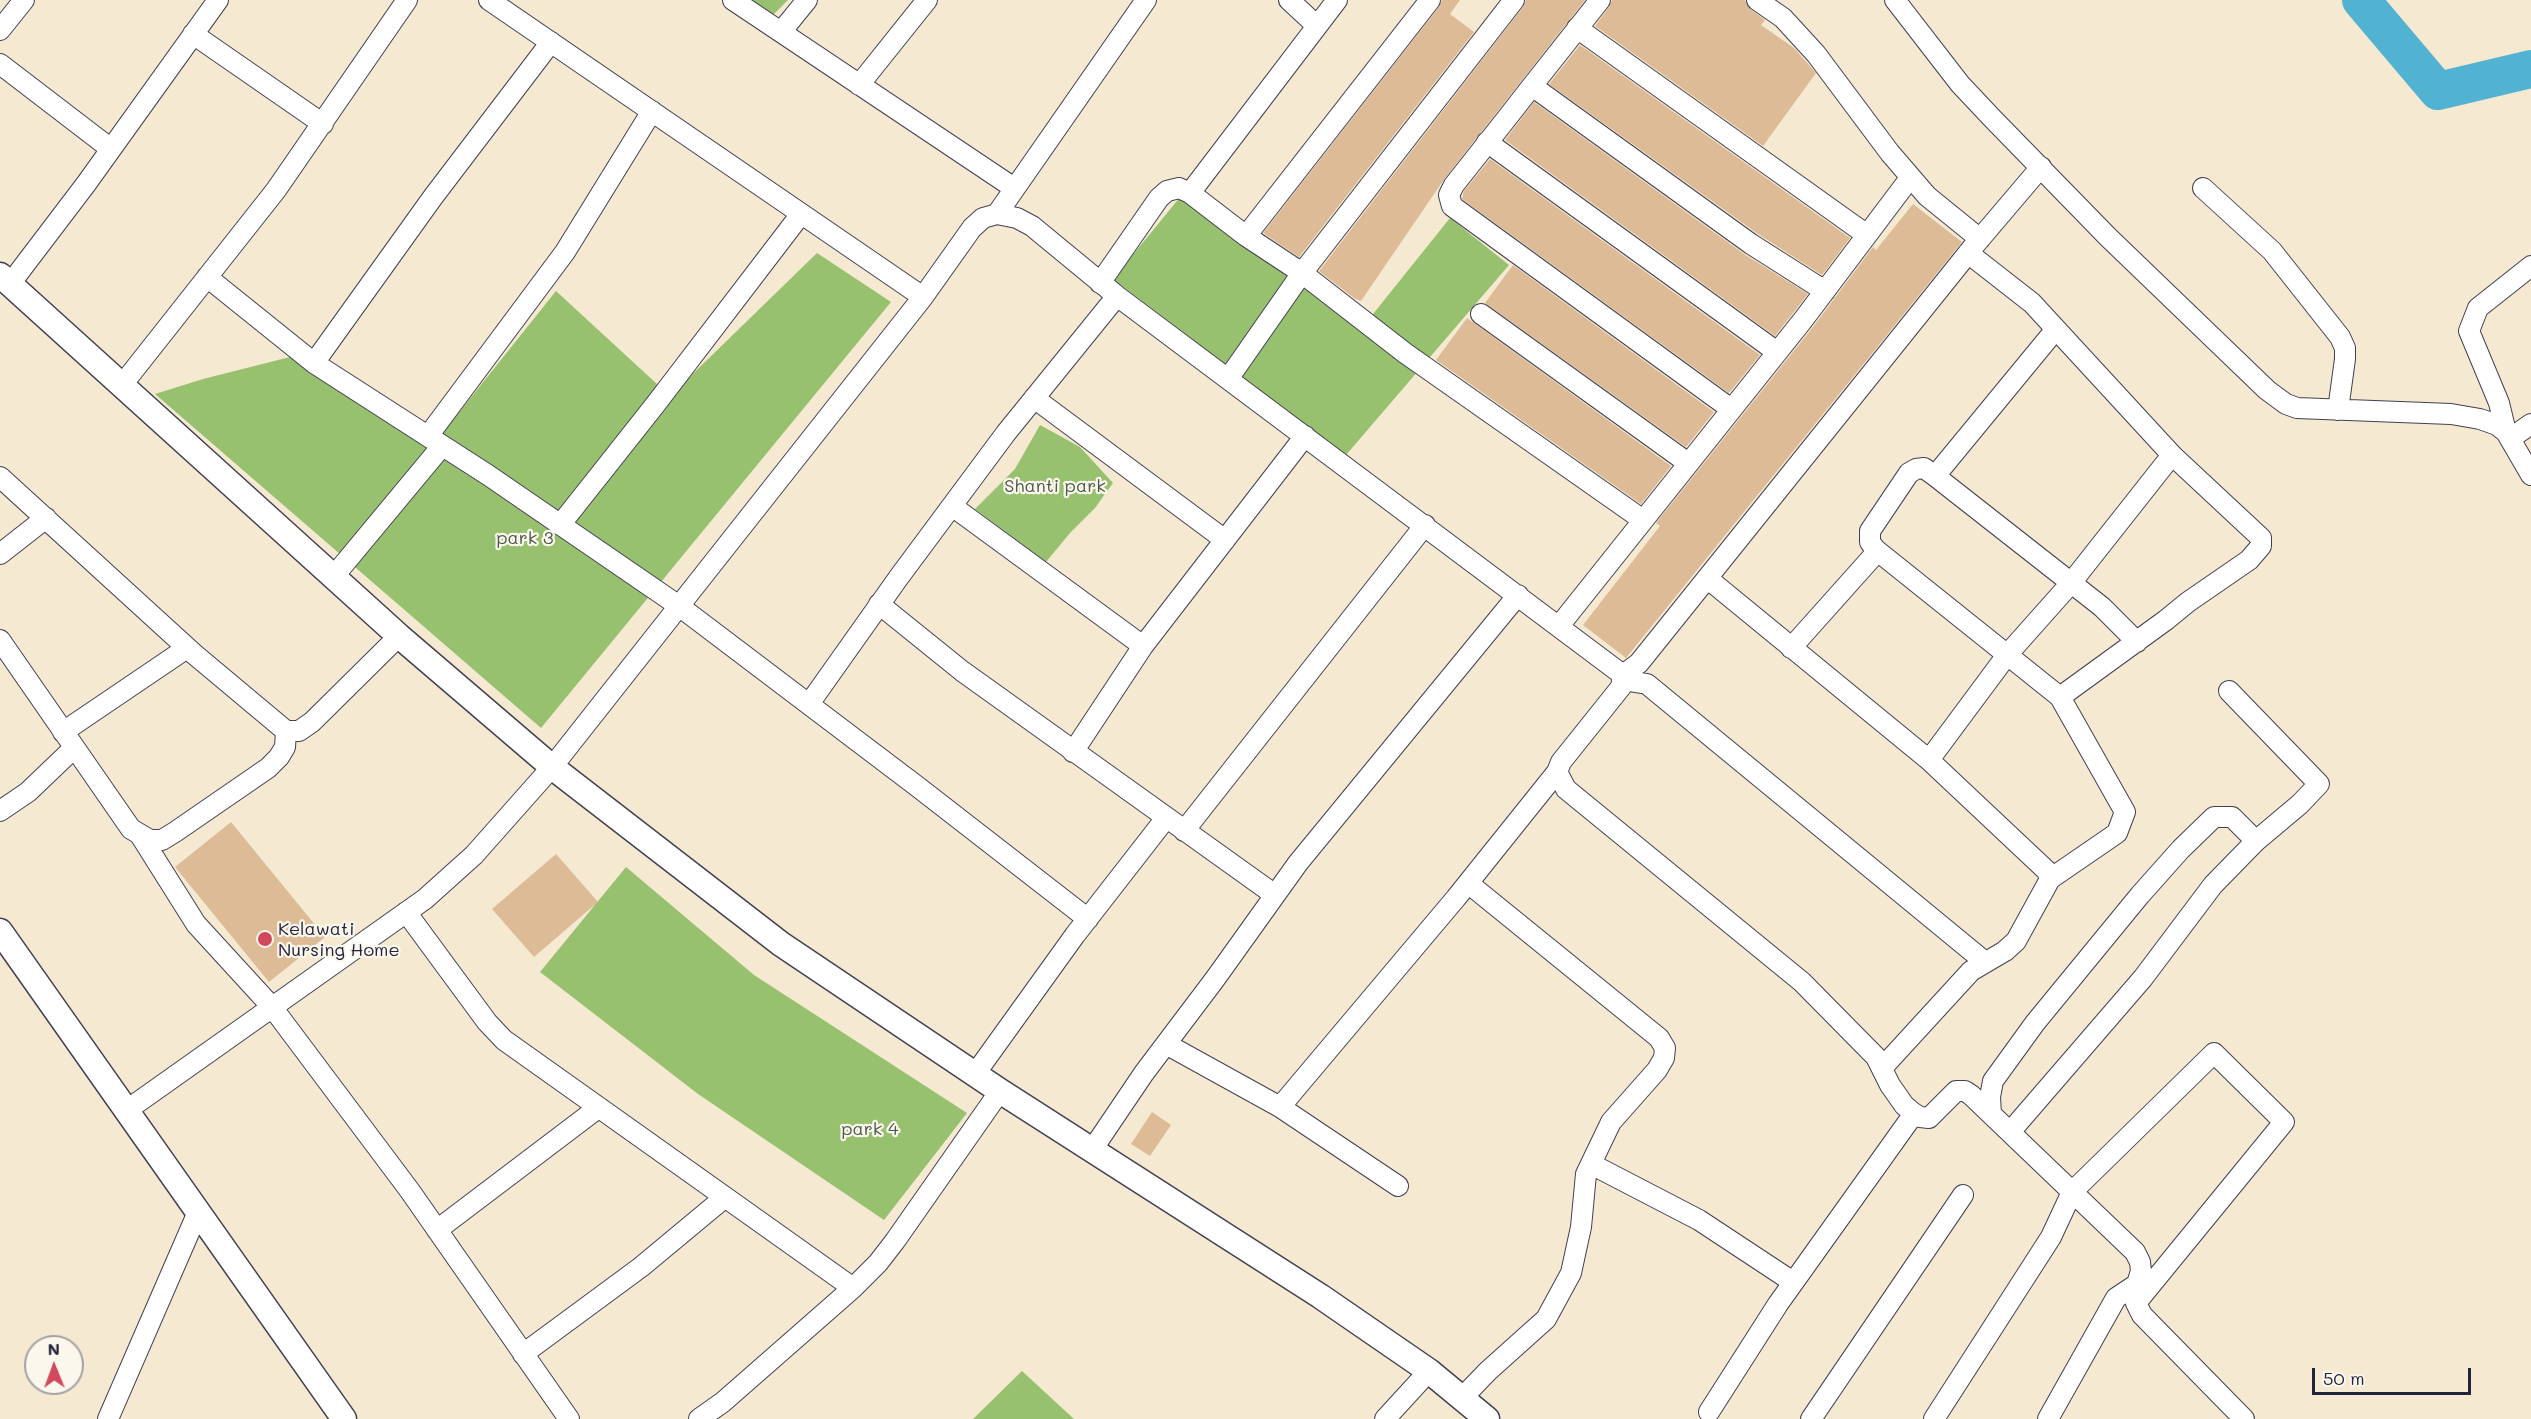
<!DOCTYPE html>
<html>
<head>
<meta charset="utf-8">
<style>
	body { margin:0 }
	#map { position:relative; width:2531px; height:1419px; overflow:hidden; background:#f5e9d2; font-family:Mali,sans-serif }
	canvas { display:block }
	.north { position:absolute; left:24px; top:1335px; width:60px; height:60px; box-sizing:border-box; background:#fbf7ec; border:2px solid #a4a2a5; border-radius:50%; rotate:359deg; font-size:16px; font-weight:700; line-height:24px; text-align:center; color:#22223b }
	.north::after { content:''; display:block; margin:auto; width:21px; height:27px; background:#d1495b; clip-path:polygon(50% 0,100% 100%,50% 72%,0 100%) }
	.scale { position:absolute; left:2312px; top:1368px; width:159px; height:27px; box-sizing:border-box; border:3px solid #22223b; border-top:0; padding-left:8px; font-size:18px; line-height:21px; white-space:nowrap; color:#22223b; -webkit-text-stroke:4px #fbf7ec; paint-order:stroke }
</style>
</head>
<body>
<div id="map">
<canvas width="2531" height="1419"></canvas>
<div class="north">N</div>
<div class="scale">50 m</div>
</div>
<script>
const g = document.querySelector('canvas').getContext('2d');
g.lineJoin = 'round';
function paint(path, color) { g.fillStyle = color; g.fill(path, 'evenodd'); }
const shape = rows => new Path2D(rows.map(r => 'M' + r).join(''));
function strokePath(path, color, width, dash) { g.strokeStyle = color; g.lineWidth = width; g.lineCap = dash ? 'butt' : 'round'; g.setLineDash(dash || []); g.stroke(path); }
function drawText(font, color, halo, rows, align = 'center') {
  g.font = font + ' Mali,sans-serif'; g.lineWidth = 4.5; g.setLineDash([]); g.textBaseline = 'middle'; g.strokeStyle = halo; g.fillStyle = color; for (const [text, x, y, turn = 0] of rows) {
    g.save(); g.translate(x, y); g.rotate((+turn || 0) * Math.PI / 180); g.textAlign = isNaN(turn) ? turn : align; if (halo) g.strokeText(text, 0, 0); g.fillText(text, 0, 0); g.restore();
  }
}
paint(shape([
	[738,0,788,0,766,22],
	[1181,196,1361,329,1450,218,1509,265,1346,455,1113,279],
	[817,253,891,302,541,728,155,394,203,379,298,355,440,436,556,291,670,396],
	[1040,425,1080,447,1113,483,1095,508,1070,533,1046,562,975,509,1015,469],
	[626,867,754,975,967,1113,884,1220,698,1094,540,972],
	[1022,1371,1074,1419,973,1419]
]), '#97c16e');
strokePath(shape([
	[2361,0,2438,91,2531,69]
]), '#52b2d1', 38);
paint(shape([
	[1442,0,1460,0,1450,14,1474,32,1299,257,1263,233,1439,7],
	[1526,0,1585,0,1445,178,1361,301,1354,298,1319,271,1523,7],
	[1612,0,1745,0,1750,9,1765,20,1761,25,1794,48,1816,73,1763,146,1595,26,1609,7],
	[1580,45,1850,238,1822,275,1758,234,1549,84],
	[1534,102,1744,254,1808,294,1775,336,1505,140],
	[1490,159,1760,355,1729,393,1462,199,1464,191],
	[1913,204,1962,242,1626,658,1583,625,1660,526,1656,523,1813,327,1873,247,1876,250],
	[1513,265,1714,412,1686,447,1485,303],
	[1467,318,1671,466,1641,504,1436,360],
	[231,822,325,937,269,982,175,867],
	[556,854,598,902,534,957,492,909],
	[1152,1112,1171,1125,1150,1156,1131,1144]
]), '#ddbb96');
const minor = shape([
	[489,0,923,297],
	[733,0,1014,188],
	[1289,0,1317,26],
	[1757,0,1783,18,1816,54,1890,153,1927,196,1980,239],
	[1895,0,1960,84,1991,117,2108,237,2267,390,2286,404,2297,408,2451,414,2480,419,2497,425,2506,432,2531,475],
	[1577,28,1867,235],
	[0,30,24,0],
	[781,32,807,0],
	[193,34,323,124],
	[0,64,111,149],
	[859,85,927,0],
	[1532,86,1600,0],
	[1487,142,1777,352],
	[2203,188,2272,251,2340,337,2345,348,2345,359,2338,410],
	[1190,193,1337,0],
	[997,214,1146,0],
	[1246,236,1430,0],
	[1968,253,2032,303,2172,455,2261,538,2261,546,2249,560,2188,602,2166,620,2060,697,2125,812,2117,833,2050,879],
	[207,277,314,363,488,475,679,606,918,787,1088,919],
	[1100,283,1159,198,1167,191,1179,188,1190,193,1246,236,1302,273,1405,353,1643,520],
	[10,284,86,184,218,0],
	[1481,314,1688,463],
	[314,363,433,197,551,42],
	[1228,379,1302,273,1514,0],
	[122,385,276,190,407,0],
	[1034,398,1225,540],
	[1731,409,1452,206,1449,195,1454,185,1507,118,1532,86,1751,244,1825,291],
	[2506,432,2499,403,2469,331,2478,308,2531,266],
	[428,436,565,252,652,111],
	[2511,438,2531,424],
	[1935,476,2056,329],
	[0,477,194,654,286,731,299,731,312,722,399,636],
	[952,506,1143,646],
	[560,525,655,405,801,214],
	[0,554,46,518],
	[334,576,442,446],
	[1707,578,1929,760,2047,871,2050,879,2016,941,2005,951,1971,971,1883,1067],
	[879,604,962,671,1275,895],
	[1559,626,1803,320,1910,178],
	[0,640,131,829,150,840,162,840,175,832,268,768,279,757,285,747,286,731],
	[1791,648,1875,554,1875,549],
	[1623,675,1639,663,1973,247,2041,167],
	[1623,680,1647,684,1985,962],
	[2060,697,1875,549,1870,542,1870,531,1909,473,1916,469,1924,468,1935,476,2102,607,2137,642],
	[809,704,899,577,1006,433,1117,296],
	[63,732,187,648],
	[1073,752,1143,646,1305,436],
	[1929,760,2007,655,2071,583,2172,455],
	[1557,772,1566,789,1802,982,1876,1057,1890,1085,1904,1105,1912,1112,1920,1117,1929,1118,1956,1091,1965,1091,1971,1095,2135,1252,2140,1262,2141,1271,2134,1294,2136,1303,2142,1315,2244,1419],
	[0,811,28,792,74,748],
	[1184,831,1425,525],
	[140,835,196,924,272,1007,410,1191,569,1419],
	[406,912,487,1022,504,1040,853,1288],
	[1166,1044,1280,1107,1398,1186],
	[975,1074,1075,935,1166,818],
	[127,1110,425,899,474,855,552,767,923,297,972,228,983,218,997,214,1017,218,1032,226,1117,296,1623,675,1621,687,1561,762,1557,772,1456,898,1280,1107],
	[1991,1114,1990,1097,1993,1081,2035,1023,2140,895,2181,849,2214,817,2232,817,2256,841],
	[2010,1132,2143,978,2213,885,2256,841,2300,804,2319,784,2229,691],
	[1092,1150,1144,1073,1215,979,1298,863,1518,595],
	[1591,1164,1699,1220,1793,1282],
	[437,1230,598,1108],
	[523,1354,641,1267,724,1198],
	[1462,1398,1488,1371,1546,1319,1571,1273,1581,1227,1586,1174,1611,1122,1657,1070,1664,1058,1665,1048,1659,1038,1468,883],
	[1709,1412,1778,1304,1913,1115,1912,1112],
	[108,1419,198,1212],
	[699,1419,723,1402,853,1288,878,1263,895,1241,1000,1091],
	[1385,1419,1429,1371],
	[1811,1419,1963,1195],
	[1934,1419,2051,1237,2072,1192,2214,1053,2284,1122,2136,1303],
	[2048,1419,2116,1298,2137,1284]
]);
const tertiary = shape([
	[0,275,399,636,552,767,781,944,1000,1091,1320,1296,1429,1371,1487,1419],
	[0,931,344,1419]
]);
strokePath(minor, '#424052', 22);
strokePath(tertiary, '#424052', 27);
strokePath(minor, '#fff', 20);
strokePath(tertiary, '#fff', 24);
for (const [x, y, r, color] of [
	[265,939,8,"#d1495b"]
]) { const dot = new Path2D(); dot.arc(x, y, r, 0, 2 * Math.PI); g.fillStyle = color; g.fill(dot); strokePath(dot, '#fbf7ec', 2); }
drawText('18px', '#4b5a4d', '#fbf7ec', [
	["Shanti park",1055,486],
	["park 3",525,538],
	["park 4",870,1129]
]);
drawText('18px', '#22223b', '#fbf7ec', [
	["Kelawati",278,929],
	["Nursing Home",278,950]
], 'left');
</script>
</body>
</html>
